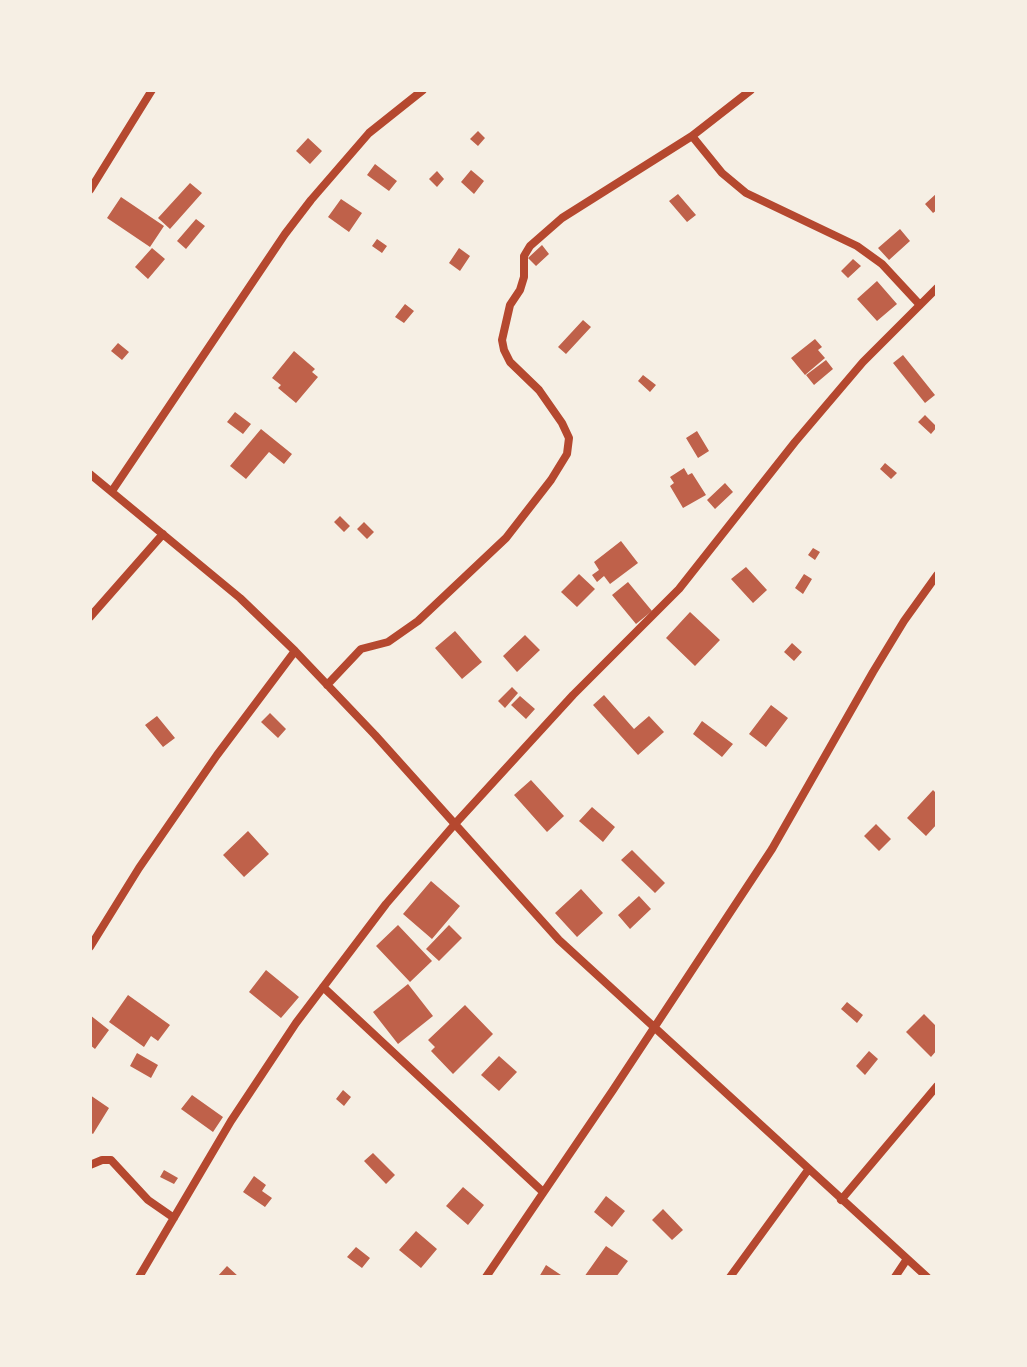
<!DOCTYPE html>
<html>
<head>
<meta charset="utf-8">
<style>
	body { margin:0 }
	#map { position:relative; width:1027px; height:1367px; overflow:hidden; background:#f6efe4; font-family:"Nunito Sans",sans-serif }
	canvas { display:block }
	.frame { position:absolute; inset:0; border:92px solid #f6efe4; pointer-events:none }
</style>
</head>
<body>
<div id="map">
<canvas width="1027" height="1367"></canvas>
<div class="frame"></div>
</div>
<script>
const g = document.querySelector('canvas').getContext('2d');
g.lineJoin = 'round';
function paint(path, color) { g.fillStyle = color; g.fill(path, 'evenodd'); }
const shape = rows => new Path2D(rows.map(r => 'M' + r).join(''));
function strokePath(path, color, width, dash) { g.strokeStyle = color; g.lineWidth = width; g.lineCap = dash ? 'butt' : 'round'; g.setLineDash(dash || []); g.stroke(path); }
paint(shape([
	[478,131,485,138,478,146,470,139],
	[308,138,322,151,310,164,296,151],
	[375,164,397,181,389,191,367,175],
	[471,170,484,181,474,194,461,182],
	[437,171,444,179,437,187,429,179],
	[190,183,202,193,170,229,158,218],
	[937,193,937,210,933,213,925,204],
	[678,194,696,215,687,222,669,201],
	[121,197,164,226,150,247,107,218],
	[341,199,362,213,349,232,328,217],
	[196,219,205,226,186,249,177,241],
	[900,229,910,241,889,260,878,248],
	[377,239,387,246,382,253,372,246],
	[542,245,549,254,536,266,528,258],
	[152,248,165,259,148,279,135,267],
	[459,248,470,256,460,271,449,263],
	[853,259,861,266,848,278,841,271],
	[877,281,897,304,877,321,857,299],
	[405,304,414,311,404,323,395,317],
	[583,320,591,327,566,354,558,347],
	[815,339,822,347,818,350,825,358,805,375,791,358],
	[118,343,129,352,122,360,111,351],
	[294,351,315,369,312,372,318,377,296,403,278,388,281,385,272,378],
	[903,355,935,395,925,403,893,363],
	[826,360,833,369,814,385,806,375],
	[643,375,656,385,650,392,638,381],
	[235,412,251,424,243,434,227,422],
	[925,415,937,427,931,434,918,422],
	[261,429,292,454,284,464,269,452,246,479,230,466],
	[697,431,709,451,698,458,686,438],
	[885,463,897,473,891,479,880,469],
	[684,468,688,475,692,473,706,495,683,508,670,486,674,483,670,477],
	[725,483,733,492,715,509,707,500],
	[340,516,350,526,344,532,334,522],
	[364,522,374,532,367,539,357,529],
	[621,541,638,563,610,584,604,576,597,582,592,575,599,570,594,562],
	[813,548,820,552,815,560,808,555],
	[746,567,767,590,753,603,731,579],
	[579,574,595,589,577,607,561,592],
	[804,574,812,579,803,594,795,588],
	[628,582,652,611,636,624,612,595],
	[690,612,720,640,695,666,666,638],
	[455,631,482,662,462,679,435,648],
	[525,635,540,650,517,672,503,656],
	[792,643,802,652,794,661,784,652],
	[512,687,518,693,505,708,498,701],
	[604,695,634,729,649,716,664,732,638,755,593,705],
	[520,696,535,709,526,719,511,705],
	[771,705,788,718,766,747,749,734],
	[270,713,286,729,278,738,261,722],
	[157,716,175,738,163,747,145,725],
	[702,721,733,744,722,757,693,734],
	[531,780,564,816,547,832,514,795],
	[933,790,937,794,937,824,926,836,907,818],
	[592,807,615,827,603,842,579,821],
	[876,824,891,839,879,851,864,836],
	[248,831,269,854,244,877,223,855],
	[632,850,665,883,655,893,621,860],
	[431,881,460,906,432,939,403,914],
	[581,889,603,913,577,937,555,913],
	[639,896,651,909,630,929,618,915],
	[398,925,432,961,410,982,376,946],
	[449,925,462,938,439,961,426,949],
	[266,970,299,997,281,1018,249,992],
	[408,984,433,1016,398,1044,373,1012],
	[128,995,170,1025,158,1041,151,1036,144,1047,109,1022],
	[847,1002,863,1015,857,1023,841,1009],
	[465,1005,493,1034,453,1074,431,1051,435,1047,428,1040],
	[924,1014,937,1027,937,1050,931,1057,906,1032],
	[90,1015,109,1030,95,1049,90,1045],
	[869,1051,878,1059,865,1075,856,1066],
	[137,1053,158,1065,151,1078,130,1066],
	[499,1056,517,1072,499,1091,481,1075],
	[343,1090,351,1097,344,1106,336,1099],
	[90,1095,109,1108,93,1134,90,1132],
	[192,1095,223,1117,213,1132,181,1109],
	[373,1153,395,1175,386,1184,364,1161],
	[164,1170,178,1178,174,1184,160,1177],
	[254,1176,266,1185,262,1191,272,1198,265,1207,243,1192],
	[463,1187,484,1205,468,1225,446,1206],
	[606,1196,625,1211,612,1227,594,1212],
	[663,1209,683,1230,672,1240,652,1220],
	[416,1231,437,1249,421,1268,399,1250],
	[606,1246,628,1261,616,1277,584,1277],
	[356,1247,370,1258,362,1268,347,1257],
	[546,1265,564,1277,539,1277],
	[227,1266,239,1277,217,1277]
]), '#bf614a');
strokePath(shape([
	[692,136,722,173,746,193,857,246,882,264,920,305],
	[90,190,152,90],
	[90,474,240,598,295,651,375,735,559,940,927,1277],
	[112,491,285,234,311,200,369,133,423,90],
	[90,617,163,534],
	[327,685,361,649,388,642,418,621,506,538,551,480,567,454,569,438,562,423,539,390,510,362,504,350,502,340,510,305,520,290,524,277,524,256,530,246,562,218,692,136,751,90],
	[90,947,139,868,217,755,295,651],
	[323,987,542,1191],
	[90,1165,102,1160,111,1160,148,1200,174,1218],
	[841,1200,937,1086],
	[139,1277,231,1121,296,1023,386,904,454,825,573,695,679,589,795,442,863,362,937,288],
	[486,1277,613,1090,772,849,873,672,904,621,937,575],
	[730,1277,808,1170],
	[895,1277,907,1259]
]), '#b5482f', 8);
</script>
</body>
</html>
